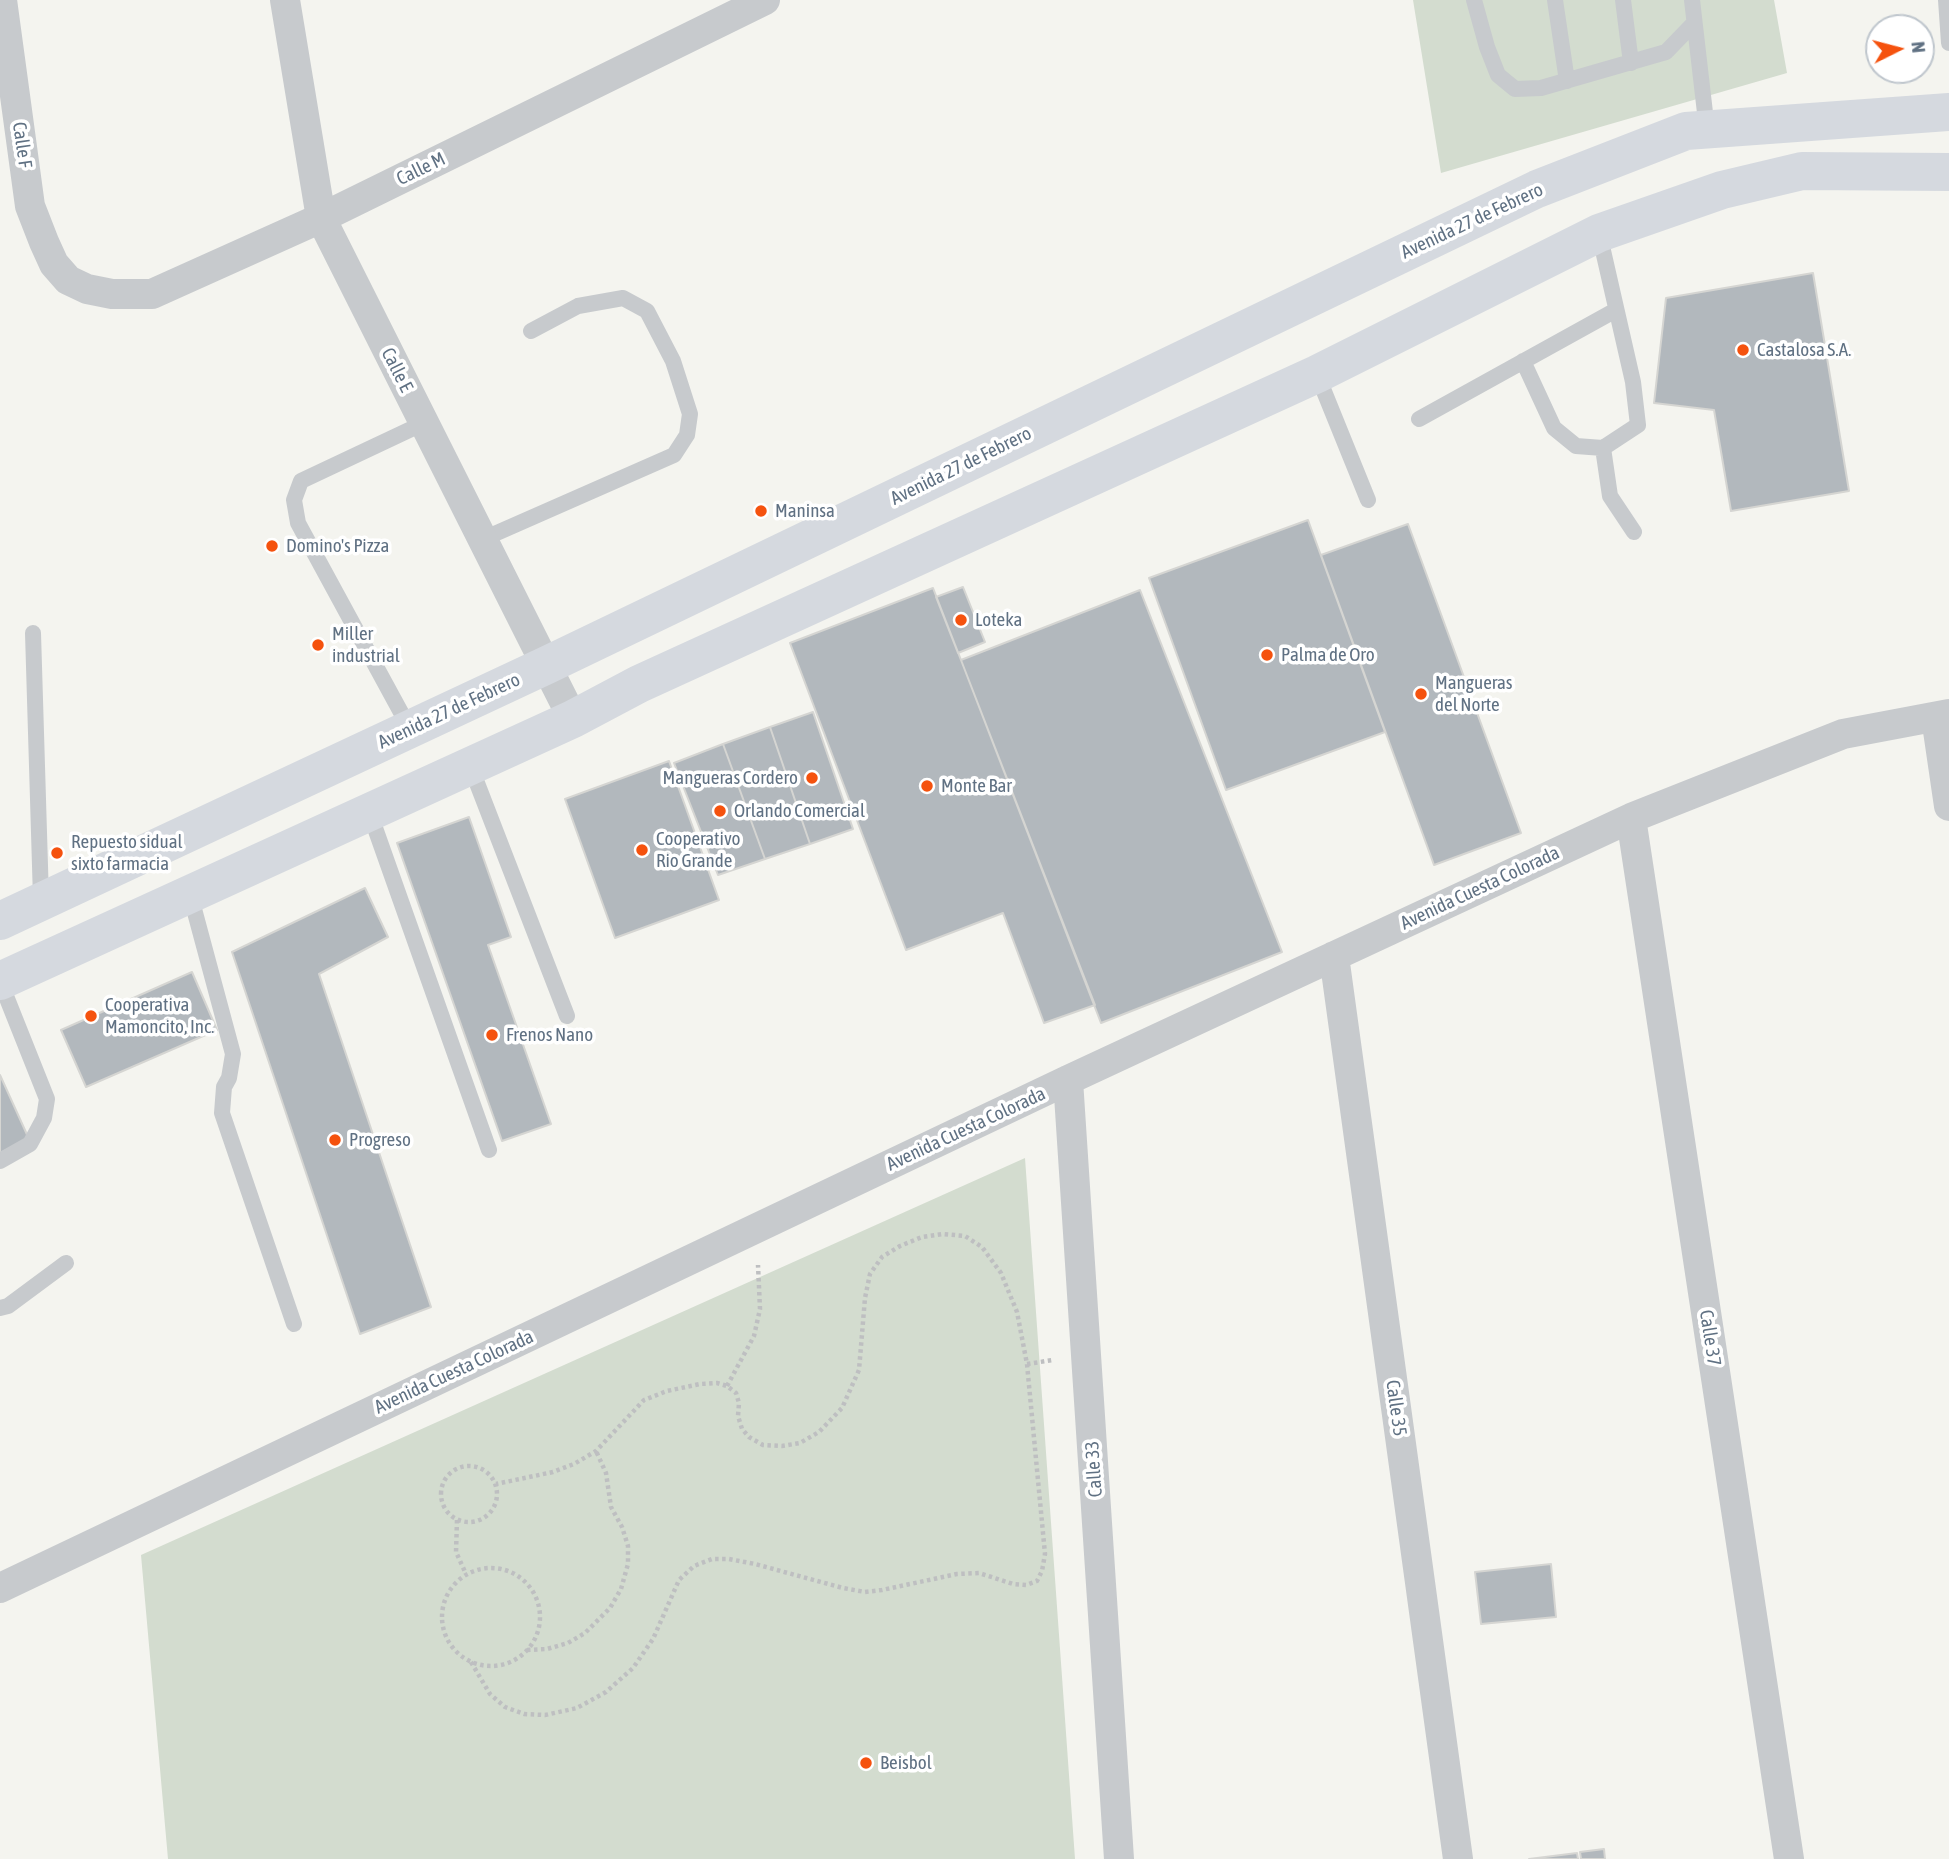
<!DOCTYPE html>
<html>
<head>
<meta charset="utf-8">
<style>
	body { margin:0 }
	#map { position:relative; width:1949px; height:1859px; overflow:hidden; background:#f4f4ef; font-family:"Asap Condensed",sans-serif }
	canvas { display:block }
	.north { position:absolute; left:1865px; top:14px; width:70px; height:70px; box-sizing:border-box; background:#fff; border:2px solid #bfc6cd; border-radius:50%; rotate:84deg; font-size:19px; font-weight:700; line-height:28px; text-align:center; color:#607183 }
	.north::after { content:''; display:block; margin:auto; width:24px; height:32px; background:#f5520e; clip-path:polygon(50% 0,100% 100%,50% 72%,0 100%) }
</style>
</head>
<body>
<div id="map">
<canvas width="1949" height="1859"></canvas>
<div class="north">N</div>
</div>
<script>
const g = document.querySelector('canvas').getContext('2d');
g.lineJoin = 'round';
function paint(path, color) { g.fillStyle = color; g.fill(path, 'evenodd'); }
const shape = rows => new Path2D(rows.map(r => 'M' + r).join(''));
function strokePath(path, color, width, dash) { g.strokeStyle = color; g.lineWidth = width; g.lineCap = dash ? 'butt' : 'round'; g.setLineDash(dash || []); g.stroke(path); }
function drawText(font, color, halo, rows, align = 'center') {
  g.font = font + ' "Asap Condensed",sans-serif'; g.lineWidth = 7; g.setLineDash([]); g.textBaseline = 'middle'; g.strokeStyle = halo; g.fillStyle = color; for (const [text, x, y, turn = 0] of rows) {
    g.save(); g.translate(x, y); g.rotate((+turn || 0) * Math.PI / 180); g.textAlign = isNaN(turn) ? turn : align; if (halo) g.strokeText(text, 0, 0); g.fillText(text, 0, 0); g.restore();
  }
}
paint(shape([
	[1413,0,1774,0,1787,73,1441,173],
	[1025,1158,1075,1859,168,1859,141,1555]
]), '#d3dccf');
const building = shape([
	[1813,273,1849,491,1731,511,1714,410,1654,403,1666,298,1813,273],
	[1308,520,1385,732,1226,790,1149,578,1308,520],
	[1408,524,1521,833,1434,865,1321,555,1408,524],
	[963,587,985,642,958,653,936,597,963,587],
	[933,588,1095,1005,1044,1023,1003,913,906,950,790,643,933,588],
	[1140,590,1282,952,1101,1023,961,660,1140,590],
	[813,712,853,829,810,844,770,727,813,712],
	[770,727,810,844,765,859,723,744,770,727],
	[723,744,765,859,718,875,674,763,723,744],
	[669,761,719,900,615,938,565,799,669,761],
	[469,817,511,937,488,945,551,1124,502,1141,397,843,469,817],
	[365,888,388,937,319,974,431,1307,360,1334,232,952,365,888],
	[192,972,217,1030,86,1087,61,1030,192,972],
	[0,1075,29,1139,0,1153,0,1075],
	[1551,1564,1556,1617,1481,1624,1475,1572,1551,1564],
	[1604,1849,1605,1859,1581,1859,1580,1852,1604,1849],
	[1577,1853,1578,1859,1529,1859,1577,1853]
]);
paint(building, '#b2b8bd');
strokePath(building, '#d5d5d2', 2);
strokePath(shape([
	[1027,1364,1053,1360],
	[727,1386,754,1336,760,1309,758,1265],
	'441 1494a28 28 0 1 1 56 0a28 28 0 1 1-56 0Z',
	[457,1520,456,1552,466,1574],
	'442 1617a49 49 0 1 1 98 0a49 49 0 1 1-98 0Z',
	[527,1650,547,1649,568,1643,585,1633,610,1608,621,1589,628,1564,628,1546,622,1527,611,1507,606,1473,596,1451],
	[471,1662,490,1694,505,1707,524,1714,545,1715,577,1708,606,1692,633,1668,653,1639,679,1580,694,1566,712,1559,729,1559,755,1564,843,1588,865,1592,882,1590,957,1574,979,1573,1013,1584,1026,1585,1037,1581,1042,1571,1045,1554,1027,1364,1017,1312,1001,1273,982,1247,965,1236,943,1234,922,1237,900,1246,882,1257,870,1274,865,1298,859,1370,842,1408,819,1432,800,1443,782,1446,763,1445,749,1437,742,1429,738,1416,739,1403,736,1393,727,1386,717,1383,700,1384,667,1391,644,1400,596,1451,574,1464,553,1472,496,1484]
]), '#bebfc1', 4.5, [3.5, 3.5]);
strokePath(shape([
	[1474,0,1487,47,1498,75,1515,89,1541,88,1666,52,1694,23],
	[1555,0,1567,81],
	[1623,0,1631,63],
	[1692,0,1707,130],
	[1946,0,1949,43],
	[1599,233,1633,382,1638,425,1603,448,1610,496,1634,532],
	[1523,361,1554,428,1576,446,1603,448],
	[1317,374,1368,500],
	[1419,419,1616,310],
	[483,539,674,455,687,435,690,414,673,361,647,311,623,298,578,306,531,331],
	[33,633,41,899],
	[410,729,298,523,294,500,301,481,424,423],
	[470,765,567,1016],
	[369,811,489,1150],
	[190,894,233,1054,229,1078,224,1087,222,1113,294,1324],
	[0,1161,30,1144,44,1118,47,1099,0,981],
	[0,1308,8,1306,66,1263]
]), '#c7cacd', 16);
strokePath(shape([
	[2,0,30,206,44,242,54,264,68,280,87,289,112,294,152,294,321,218,765,0],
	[285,0,321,218,573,719],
	[1936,717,1949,806],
	[1631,818,1789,1859],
	[1334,956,1458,1859],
	[1068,1080,1119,1859],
	[0,1588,1068,1080,1631,818,1843,734,1949,714]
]), '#c7cacd', 30);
strokePath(shape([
	[0,921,547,665,1537,189,1686,131,1949,112],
	[0,981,573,719,639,684,1317,374,1599,233,1722,190,1802,171,1949,172]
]), '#d5d9df', 38);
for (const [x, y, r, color] of [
	[1743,350,7,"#f5520e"],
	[761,511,7,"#f5520e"],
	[272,546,7,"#f5520e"],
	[961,620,7,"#f5520e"],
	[318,645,7,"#f5520e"],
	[1267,655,7,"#f5520e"],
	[1421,694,7,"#f5520e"],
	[812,778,7,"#f5520e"],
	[927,786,7,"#f5520e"],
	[720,811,7,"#f5520e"],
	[642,850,7,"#f5520e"],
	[57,853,7,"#f5520e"],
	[91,1016,7,"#f5520e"],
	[492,1035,7,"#f5520e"],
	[335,1140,7,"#f5520e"],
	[866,1763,7,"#f5520e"]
]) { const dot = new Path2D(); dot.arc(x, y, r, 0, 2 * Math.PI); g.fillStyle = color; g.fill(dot); strokePath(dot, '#fff', 2.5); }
drawText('19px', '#607183', '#fff', [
	["Calle F",22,145,82],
	["Calle M",421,169,-26],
	["Avenida 27 de Febrero",1472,221,-25],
	["Calle E",397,370,63],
	["Avenida 27 de Febrero",961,466,-26],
	["Avenida 27 de Febrero",449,711,-25],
	["Avenida Cuesta Colorada",1480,888,-25],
	["Avenida Cuesta Colorada",966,1129,-25],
	["Calle 37",1710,1338,81],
	["Avenida Cuesta Colorada",454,1372,-25],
	["Calle 35",1396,1408,82],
	["Calle 33",1094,1469,-94]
]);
drawText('19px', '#607183', '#fff', [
	["Castalosa S.A.",1757,350],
	["Maninsa",775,511],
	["Domino's Pizza",286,546],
	["Loteka",975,620],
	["Miller",332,634],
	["industrial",332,656],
	["Palma de Oro",1281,655],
	["Mangueras",1435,683],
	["del Norte",1435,705],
	["Mangueras Cordero",798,778,"right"],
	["Monte Bar",941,786],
	["Orlando Comercial",734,811],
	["Cooperativo",656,839],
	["Rio Grande",656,861],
	["Repuesto sidual",71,842],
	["sixto farmacia",71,864],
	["Cooperativa",105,1005],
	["Mamoncito, Inc.",105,1027],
	["Frenos Nano",506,1035],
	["Progreso",349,1140],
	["Beisbol",880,1763]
], 'left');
</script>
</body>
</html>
